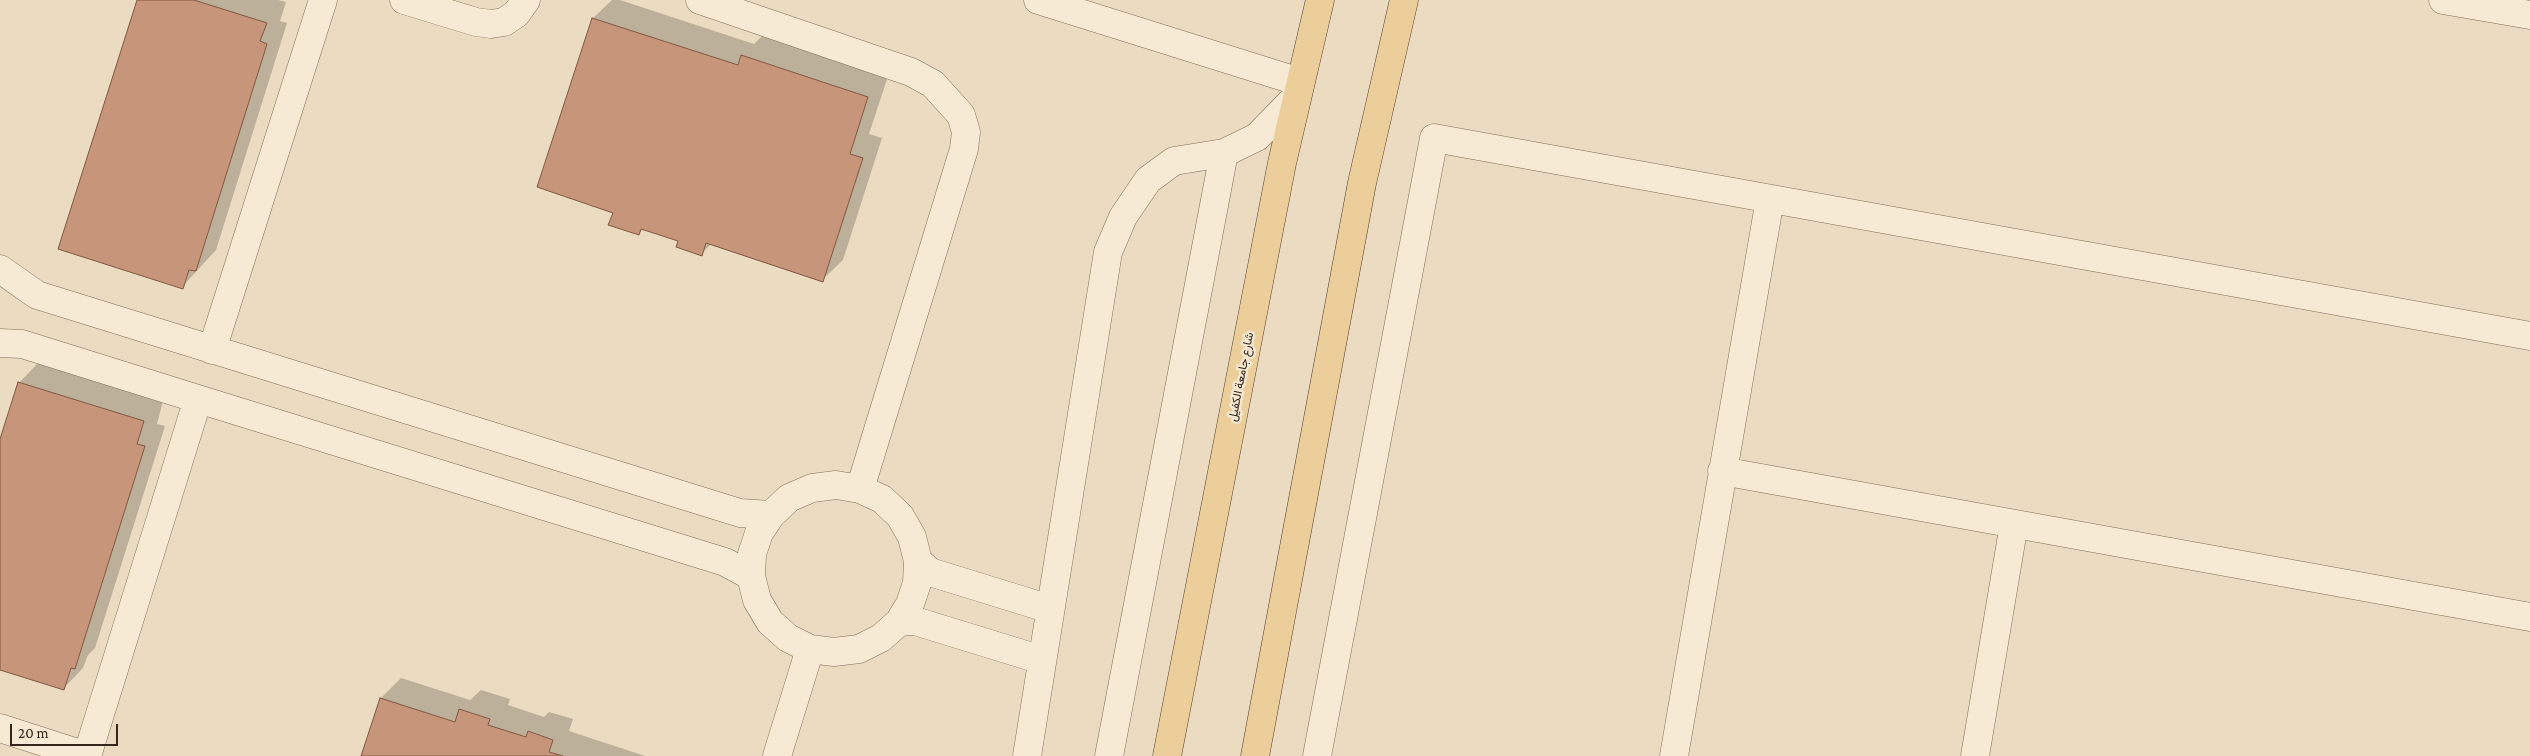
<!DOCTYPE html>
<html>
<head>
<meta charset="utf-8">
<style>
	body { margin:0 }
	#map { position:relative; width:2530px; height:756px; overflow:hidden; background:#ebdcc1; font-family:"Crimson Pro",serif }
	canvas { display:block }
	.scale { position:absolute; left:10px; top:724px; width:108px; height:22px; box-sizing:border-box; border:2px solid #34271d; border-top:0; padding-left:6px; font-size:15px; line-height:18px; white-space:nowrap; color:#34271d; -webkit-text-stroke:4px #f3e7d0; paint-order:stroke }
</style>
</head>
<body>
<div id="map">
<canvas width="2530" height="756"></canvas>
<div class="scale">20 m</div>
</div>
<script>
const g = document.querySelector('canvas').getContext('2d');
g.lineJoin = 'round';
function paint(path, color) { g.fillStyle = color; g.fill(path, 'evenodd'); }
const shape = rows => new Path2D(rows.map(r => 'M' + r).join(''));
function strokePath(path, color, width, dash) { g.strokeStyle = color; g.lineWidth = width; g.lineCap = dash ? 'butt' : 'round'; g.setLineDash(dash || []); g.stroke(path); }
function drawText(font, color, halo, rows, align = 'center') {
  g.font = font + ' "Crimson Pro",Vazirmatn,serif'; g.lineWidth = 5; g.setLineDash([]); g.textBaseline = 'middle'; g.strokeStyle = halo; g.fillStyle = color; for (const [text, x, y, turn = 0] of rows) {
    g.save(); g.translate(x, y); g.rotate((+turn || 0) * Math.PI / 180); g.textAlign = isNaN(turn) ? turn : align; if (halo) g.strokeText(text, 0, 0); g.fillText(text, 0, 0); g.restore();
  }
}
paint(shape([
	[138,0,278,0,286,2,280,21,287,23,216,250,182,287],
	[612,0,620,0,754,44,763,35,888,76,869,134,882,138,843,260,822,280,711,244,701,254,680,240,644,228,638,234,614,212,538,187,593,18],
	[39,362,163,401,157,424,165,426,95,648,88,655,83,668,63,689,0,669,0,443,19,383],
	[401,678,470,700,481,690,510,699,508,705,544,717,549,712,573,719,569,731,645,756,362,756,381,698]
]), '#0003');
const building = shape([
	[137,0,194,0,267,23,260,41,267,44,196,271,189,270,183,289,58,249,137,0],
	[592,18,738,65,741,55,868,97,850,154,863,158,823,282,706,243,702,256,676,247,678,241,641,229,639,235,608,225,613,213,537,187,592,18],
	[18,382,144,421,137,444,145,446,75,669,71,668,64,690,0,670,0,439,18,382],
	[380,698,455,722,459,709,490,719,488,725,526,737,528,731,553,740,549,752,563,756,361,756,380,698]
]);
paint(building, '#c79579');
strokePath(building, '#815741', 1);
const minor = shape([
	[404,0,476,22,491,24,504,22,516,14,526,0],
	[700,0,911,72,933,84,961,115,966,132,964,149,860,489],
	[1038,0,1300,82],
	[2443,0,2530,15],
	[0,269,37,295,740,513,771,515],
	[0,343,22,344,198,399,725,562,751,576],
	[212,350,323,0],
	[1722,471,2530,617],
	[918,561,917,583,910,604,899,622,881,638,859,649,834,652,810,649,788,638,770,622,757,600,751,576,752,554,759,533,771,515,789,498,812,488,836,485,860,489,882,499,900,516,912,537,918,561,930,572,1050,609],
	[899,622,915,621,1042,660],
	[0,728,87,756],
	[87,756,198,399],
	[777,756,810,649],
	[1027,756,1108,252,1123,217,1148,180,1174,161,1224,153,1257,137,1297,96],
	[1109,756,1224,153],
	[1317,756,1434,138,2530,336],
	[1674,756,1770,199],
	[1975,756,2014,524]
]);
const major = shape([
	[1167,756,1282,163,1320,0],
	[1255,756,1362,183,1404,0]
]);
strokePath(minor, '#836d5a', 29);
strokePath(major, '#513c2e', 29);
strokePath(minor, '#f6ead4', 28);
strokePath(major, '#ecce9b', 28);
drawText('12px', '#34271d', '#f3e7d0', [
	["شارع جامعة الكفيل",1241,377,-79]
]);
</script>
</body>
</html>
